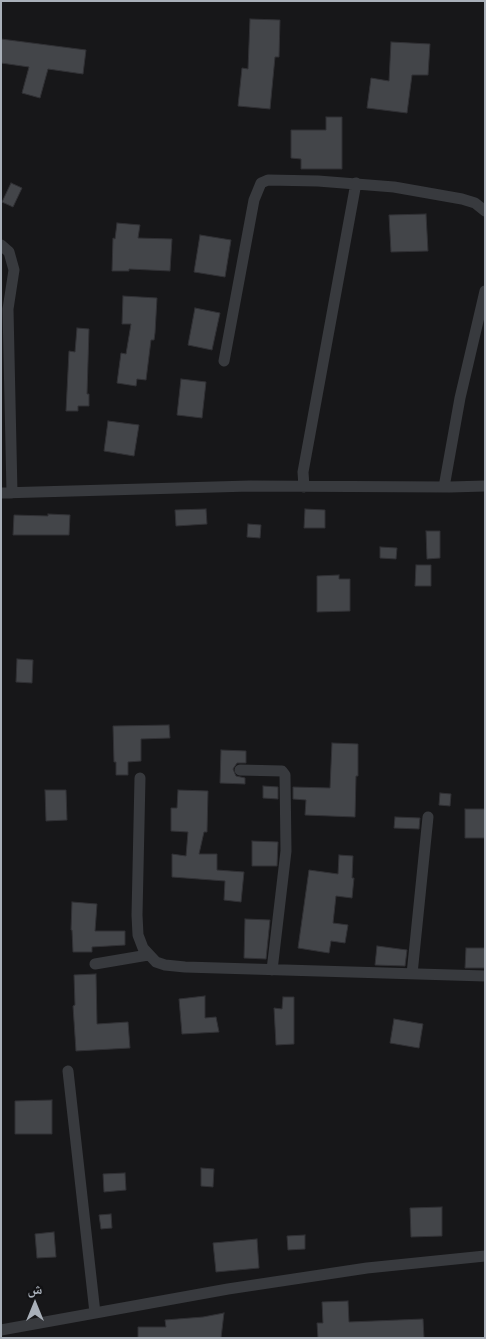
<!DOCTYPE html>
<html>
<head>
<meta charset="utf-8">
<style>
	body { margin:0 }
	#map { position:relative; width:486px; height:1339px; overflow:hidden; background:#171719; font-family:"PT Sans","Noto Naskh Arabic",sans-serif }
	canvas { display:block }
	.frame { position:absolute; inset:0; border:2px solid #a9b0b9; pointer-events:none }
	.north { position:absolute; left:10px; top:1279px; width:50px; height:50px; -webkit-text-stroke:4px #121214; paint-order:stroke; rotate:0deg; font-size:14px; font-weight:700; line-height:20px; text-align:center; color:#a9b0b9 }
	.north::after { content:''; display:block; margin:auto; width:18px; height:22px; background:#a9b0b9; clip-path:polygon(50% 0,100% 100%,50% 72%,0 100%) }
</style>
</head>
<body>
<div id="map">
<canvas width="486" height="1339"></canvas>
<div class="frame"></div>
<div class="north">ش</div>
</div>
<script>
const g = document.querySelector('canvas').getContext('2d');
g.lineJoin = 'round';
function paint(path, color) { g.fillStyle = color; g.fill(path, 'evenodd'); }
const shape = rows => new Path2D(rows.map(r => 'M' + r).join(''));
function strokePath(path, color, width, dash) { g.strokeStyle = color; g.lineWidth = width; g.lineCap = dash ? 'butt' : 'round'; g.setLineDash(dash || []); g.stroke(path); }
const building = shape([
	[250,19,280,20,279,57,275,57,270,109,238,106,242,68,248,69,250,19],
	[1,39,86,50,83,74,48,69,40,98,22,93,29,67,1,63,1,39],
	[391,42,430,44,428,75,412,75,407,113,367,108,371,78,389,81,391,42],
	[326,117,342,117,342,169,301,169,301,159,291,158,291,130,326,130,326,117],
	[11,183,22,188,13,207,2,202,11,183],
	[426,214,428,251,391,252,389,215,426,214],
	[117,223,140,225,138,238,172,239,170,271,129,269,129,271,112,271,113,238,115,239,117,223],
	[200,235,231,240,225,277,194,272,200,235],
	[123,296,157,298,155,333,154,340,151,340,146,380,137,379,136,386,117,383,121,353,126,354,131,324,122,324,123,296],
	[195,308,220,313,212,350,188,345,195,308],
	[77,328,89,329,87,394,89,394,89,406,78,406,78,411,66,411,69,351,75,352,77,328],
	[181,379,206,382,202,418,177,415,181,379],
	[108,421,139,425,134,456,104,451,108,421],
	[206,509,207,524,176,526,175,510,206,509],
	[305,509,325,510,325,528,304,528,305,509],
	[48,514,70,515,69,535,13,535,14,515,48,516,48,514],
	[248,524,261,525,260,538,247,537,248,524],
	[426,531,440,531,440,558,427,559,426,531],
	[380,547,397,548,396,559,380,558,380,547],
	[416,565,431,565,431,586,415,586,416,565],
	[339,575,339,579,350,579,350,611,317,612,317,576,339,575],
	[17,659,33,660,32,683,16,682,17,659],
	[169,725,170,738,141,739,141,761,128,762,128,775,116,775,116,762,114,762,113,726,169,725],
	[332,743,358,744,358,776,356,776,355,817,305,815,306,800,293,799,293,787,330,788,332,743],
	[221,750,246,751,246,763,237,763,233,769,236,776,245,778,245,784,220,783,221,750],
	[263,786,278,787,278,799,263,798,263,786],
	[45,790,66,790,67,820,46,821,45,790],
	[178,790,208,791,207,832,204,832,199,854,217,854,217,870,244,872,241,902,224,900,225,881,172,877,172,854,186,856,188,832,171,831,171,808,177,808,178,790],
	[440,793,451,794,450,806,439,805,440,793],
	[465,809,485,809,485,838,465,838,465,809],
	[395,817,420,818,419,829,394,828,395,817],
	[252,841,278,842,277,866,252,866,252,841],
	[339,855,353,856,352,878,354,878,352,898,336,896,333,923,348,925,345,943,331,941,329,953,298,948,309,870,338,874,339,855],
	[72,902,97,904,95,931,125,931,125,945,92,947,92,952,73,952,72,930,71,930,72,902],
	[245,919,270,920,266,959,244,958,245,919],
	[377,946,407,950,405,966,375,965,377,946],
	[466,948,485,948,485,968,465,968,466,948],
	[96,974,97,1024,128,1022,130,1048,76,1051,73,1006,75,1005,74,975,96,974],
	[205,996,205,1018,216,1017,219,1032,182,1034,179,999,205,996],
	[283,997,294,997,294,1044,276,1045,274,1008,282,1009,283,997],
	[394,1019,423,1024,419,1048,390,1043,394,1019],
	[52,1100,52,1134,15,1134,15,1101,52,1100],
	[201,1168,214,1169,213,1187,201,1186,201,1168],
	[125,1173,126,1190,104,1192,103,1174,125,1173],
	[442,1207,442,1236,411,1237,410,1208,442,1207],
	[111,1214,112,1228,101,1229,99,1215,111,1214],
	[54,1232,56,1257,37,1258,35,1234,54,1232],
	[305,1235,305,1249,288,1250,287,1236,305,1235],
	[257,1239,259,1268,216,1272,213,1243,257,1239],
	[348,1301,349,1322,423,1319,424,1338,318,1338,317,1323,323,1323,322,1302,348,1301],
	[224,1313,221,1338,138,1338,138,1327,166,1327,165,1320,203,1317,224,1313]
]);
paint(building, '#434549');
strokePath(building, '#313135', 1);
strokePath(shape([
	[1,245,9,252,14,270,8,309,12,493],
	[224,361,254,200,261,183,268,180,318,181,394,187,462,199,475,203,485,211],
	[304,487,303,472,356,183],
	[444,487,460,398,485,291],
	[1,493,250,486,450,487,485,486],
	[240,770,282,771,285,775,286,851,272,970],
	[140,778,137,915,138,935,143,948,156,962,165,965,185,967,485,976],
	[95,964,148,955],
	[412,974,428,817],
	[68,1071,95,1313],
	[1,1330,228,1289,367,1268,485,1256]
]), '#383a3e', 11);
</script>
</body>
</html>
